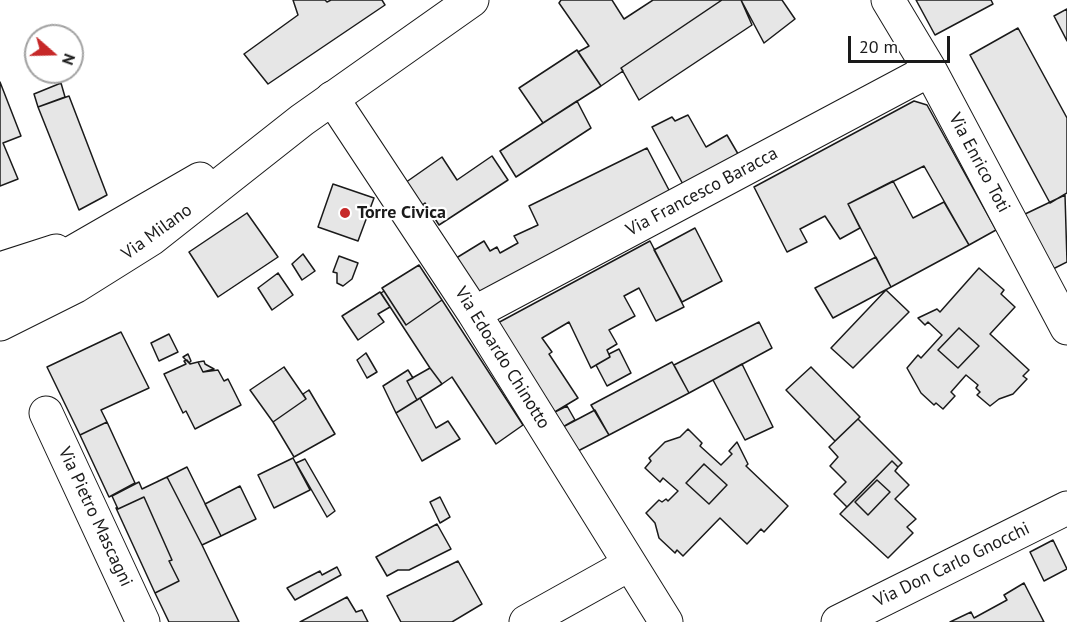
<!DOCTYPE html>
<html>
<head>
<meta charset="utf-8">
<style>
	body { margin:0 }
	#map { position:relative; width:1067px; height:622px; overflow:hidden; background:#fff; font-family:"PT Sans",sans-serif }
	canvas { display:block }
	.north { position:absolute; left:24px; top:24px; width:60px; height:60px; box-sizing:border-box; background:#fff; border:2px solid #a3a3a3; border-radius:50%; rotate:110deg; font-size:16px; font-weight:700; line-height:24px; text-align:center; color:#1a1a1a }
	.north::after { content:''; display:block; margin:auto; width:21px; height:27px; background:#c62828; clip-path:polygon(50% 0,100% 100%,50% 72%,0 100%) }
	.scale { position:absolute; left:848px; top:36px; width:102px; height:27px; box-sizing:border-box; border:3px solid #1a1a1a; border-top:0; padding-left:8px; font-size:18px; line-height:21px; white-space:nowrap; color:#1a1a1a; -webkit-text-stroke:4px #fff; paint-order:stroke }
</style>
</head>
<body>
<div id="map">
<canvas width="1067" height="622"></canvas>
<div class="north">N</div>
<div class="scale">20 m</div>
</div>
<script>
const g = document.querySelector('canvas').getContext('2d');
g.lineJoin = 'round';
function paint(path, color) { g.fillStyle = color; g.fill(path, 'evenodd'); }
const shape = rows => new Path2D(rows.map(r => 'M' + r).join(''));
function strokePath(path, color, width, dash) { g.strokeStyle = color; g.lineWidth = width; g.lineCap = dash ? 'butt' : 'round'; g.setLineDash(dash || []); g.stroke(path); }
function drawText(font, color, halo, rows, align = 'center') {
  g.font = font + ' "PT Sans",sans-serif'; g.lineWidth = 4.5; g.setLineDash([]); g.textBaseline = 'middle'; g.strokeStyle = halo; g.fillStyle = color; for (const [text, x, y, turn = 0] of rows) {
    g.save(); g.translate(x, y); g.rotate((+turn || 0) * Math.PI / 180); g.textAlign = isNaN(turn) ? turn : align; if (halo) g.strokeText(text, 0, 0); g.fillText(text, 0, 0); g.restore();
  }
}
const building = shape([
	[293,0,325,0,327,2,331,0,382,0,385,5,268,84,244,54,298,15,293,0],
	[561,0,612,0,624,19,653,0,722,0,621,68,623,71,601,86,578,52,589,46,559,3,561,0],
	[722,0,741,0,752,25,639,100,621,68,722,0],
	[741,0,782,0,795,19,764,43,741,0],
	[916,0,991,0,993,4,935,35,916,0],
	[1067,9,1067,41,1054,16,1067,9],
	[1018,28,1067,118,1067,193,1050,203,970,55,1018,28],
	[577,50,601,86,543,123,519,88,577,50],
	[0,82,21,136,3,143,18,179,0,186,0,82],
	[61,83,65,97,38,107,34,94,61,83],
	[69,96,107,195,79,210,38,107,69,96],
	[577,101,591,128,516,177,500,151,577,101],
	[914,101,927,105,996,230,969,245,924,166,848,204,860,228,840,239,825,216,800,229,807,242,787,252,754,187,914,101],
	[688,115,706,147,727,135,741,159,685,188,652,127,672,117,675,121,688,115],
	[647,148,670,192,476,296,453,260,484,241,490,251,497,247,500,253,518,243,514,236,538,225,529,206,647,148],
	[492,156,508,180,439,225,425,203,418,208,402,185,442,157,457,180,492,156],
	[893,181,913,218,944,202,969,245,891,287,848,204,893,181],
	[333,184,374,198,358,241,318,227,333,184],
	[1065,195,1067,262,1053,269,1023,215,1065,195],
	[247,213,278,257,218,297,189,252,247,213],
	[695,228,722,281,682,302,654,250,695,228],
	[650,241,684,307,656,321,639,288,624,296,635,316,609,330,617,344,607,350,610,357,591,368,569,322,542,338,552,352,549,354,578,398,553,413,494,325,650,241],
	[303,254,315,271,302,280,292,264,303,254],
	[339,256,358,263,352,279,343,286,337,283,337,273,333,272,339,256],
	[876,257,891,287,833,318,815,288,876,257],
	[419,265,442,300,406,325,382,288,419,265],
	[979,268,1004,290,1001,294,1015,307,990,334,1029,370,1023,376,1027,379,1013,394,999,399,990,406,977,395,980,392,976,388,978,385,966,375,951,392,955,396,943,409,936,403,934,405,921,393,907,368,918,355,921,358,942,335,928,322,925,325,918,318,937,309,940,312,979,268],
	[959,328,979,346,958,368,938,350,959,328],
	[278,273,293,295,272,310,258,288,278,273],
	[886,290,909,312,853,368,831,348,886,290],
	[384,291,406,325,442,300,523,425,496,444,452,377,442,384,430,368,381,293,384,291],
	[380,292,390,307,378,314,384,322,358,340,342,316,380,292],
	[759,322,772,348,689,393,674,365,759,322],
	[959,328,979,346,958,368,938,350,959,328],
	[121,332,149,388,101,410,107,422,80,435,47,367,121,332],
	[169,334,178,352,159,361,151,343,169,334],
	[619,349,631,373,607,386,596,365,610,357,609,354,619,349],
	[366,353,377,372,367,378,357,360,366,353],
	[188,354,191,361,189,363,183,357,188,354],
	[187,360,190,364,198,362,203,372,218,370,224,381,228,379,241,405,195,429,186,411,183,413,164,374,186,364,184,361,187,360],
	[204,361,205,364,214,369,203,372,198,362,204,361],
	[672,362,689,393,609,435,591,405,672,362],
	[742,364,773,427,745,440,713,380,742,364],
	[284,367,306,399,273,422,250,390,284,367],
	[811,367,860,417,835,441,786,390,811,367],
	[430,368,442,384,417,400,407,381,430,368],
	[408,370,413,378,407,381,417,400,396,413,383,386,408,370],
	[309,390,335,434,294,457,273,422,306,399,303,394,309,390],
	[420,398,436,428,448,421,460,439,422,461,396,413,420,398],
	[567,406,575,420,561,428,553,413,567,406],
	[595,410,609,435,576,452,561,428,595,410],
	[858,419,902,463,898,467,892,461,847,507,834,494,846,482,830,466,838,457,829,447,858,419],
	[107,422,135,483,109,497,80,435,107,422],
	[688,429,702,443,700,446,721,465,732,454,729,451,737,442,748,464,746,466,788,506,764,532,761,529,747,544,720,518,683,556,677,550,675,553,659,538,655,523,646,513,659,500,662,502,666,499,668,501,678,491,663,478,660,482,645,468,651,461,649,458,665,442,680,437,688,429],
	[704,464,727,485,709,504,686,483,704,464],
	[293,458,310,490,274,508,258,475,293,458],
	[305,459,335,511,327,517,296,463,305,459],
	[892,461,898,467,895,471,909,485,895,499,916,519,907,527,913,533,888,558,840,514,892,461],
	[877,480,890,492,868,515,855,502,877,480],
	[704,464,727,485,709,504,686,483,704,464],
	[187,467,221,536,202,545,167,477,187,467],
	[167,477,202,545,239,622,169,622,155,593,179,581,169,561,172,560,144,497,118,509,112,496,139,482,142,489,167,477],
	[877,480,890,492,868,515,855,502,877,480],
	[240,486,256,519,221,536,205,504,240,486],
	[144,497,172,560,169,561,179,581,155,593,116,508,118,509,144,497],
	[440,497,450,517,440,523,430,502,440,497],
	[437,524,451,549,409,570,398,570,387,576,376,557,437,524],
	[1053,540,1067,569,1044,581,1030,552,1053,540],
	[458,561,482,604,452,622,401,622,387,596,458,561],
	[337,567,341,575,295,600,287,588,320,571,322,575,337,567],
	[1024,583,1044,622,950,622,971,612,974,618,1007,600,1004,595,1024,583],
	[347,597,356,612,362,610,368,622,300,622,347,597]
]);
paint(building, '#e6e6e6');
strokePath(building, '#1a1a1a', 1.5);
const minor = shape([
	[888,0,930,70,1067,328],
	[332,98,474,313,666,622],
	[0,269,56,251],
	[474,313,930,70],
	[46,413,143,622],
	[526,622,630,564],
	[838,622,1067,508]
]);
const major = shape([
	[0,290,61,259,200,179],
	[0,324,76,286,151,239,302,120,472,0]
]);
strokePath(minor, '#1a1a1a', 35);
strokePath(major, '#1a1a1a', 35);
strokePath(minor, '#fff', 33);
strokePath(major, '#fff', 33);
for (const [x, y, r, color] of [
	[345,213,6,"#c62828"]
]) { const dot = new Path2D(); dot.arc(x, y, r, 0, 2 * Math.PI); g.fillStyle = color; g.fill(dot); strokePath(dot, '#fff', 2); }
drawText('18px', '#1a1a1a', '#fff', [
	["Via Enrico Toti",979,163,62],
	["Via Francesco Baracca",702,192,-28],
	["Via Milano",157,232,-36],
	["Via Edoardo Chinotto",502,358,58],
	["Via Pietro Mascagni",95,517,65],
	["Via Don Carlo Gnocchi",952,565,-26]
]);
drawText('bold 18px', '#1a1a1a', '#fff', [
	["Torre Civica",357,213]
], 'left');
</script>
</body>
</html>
